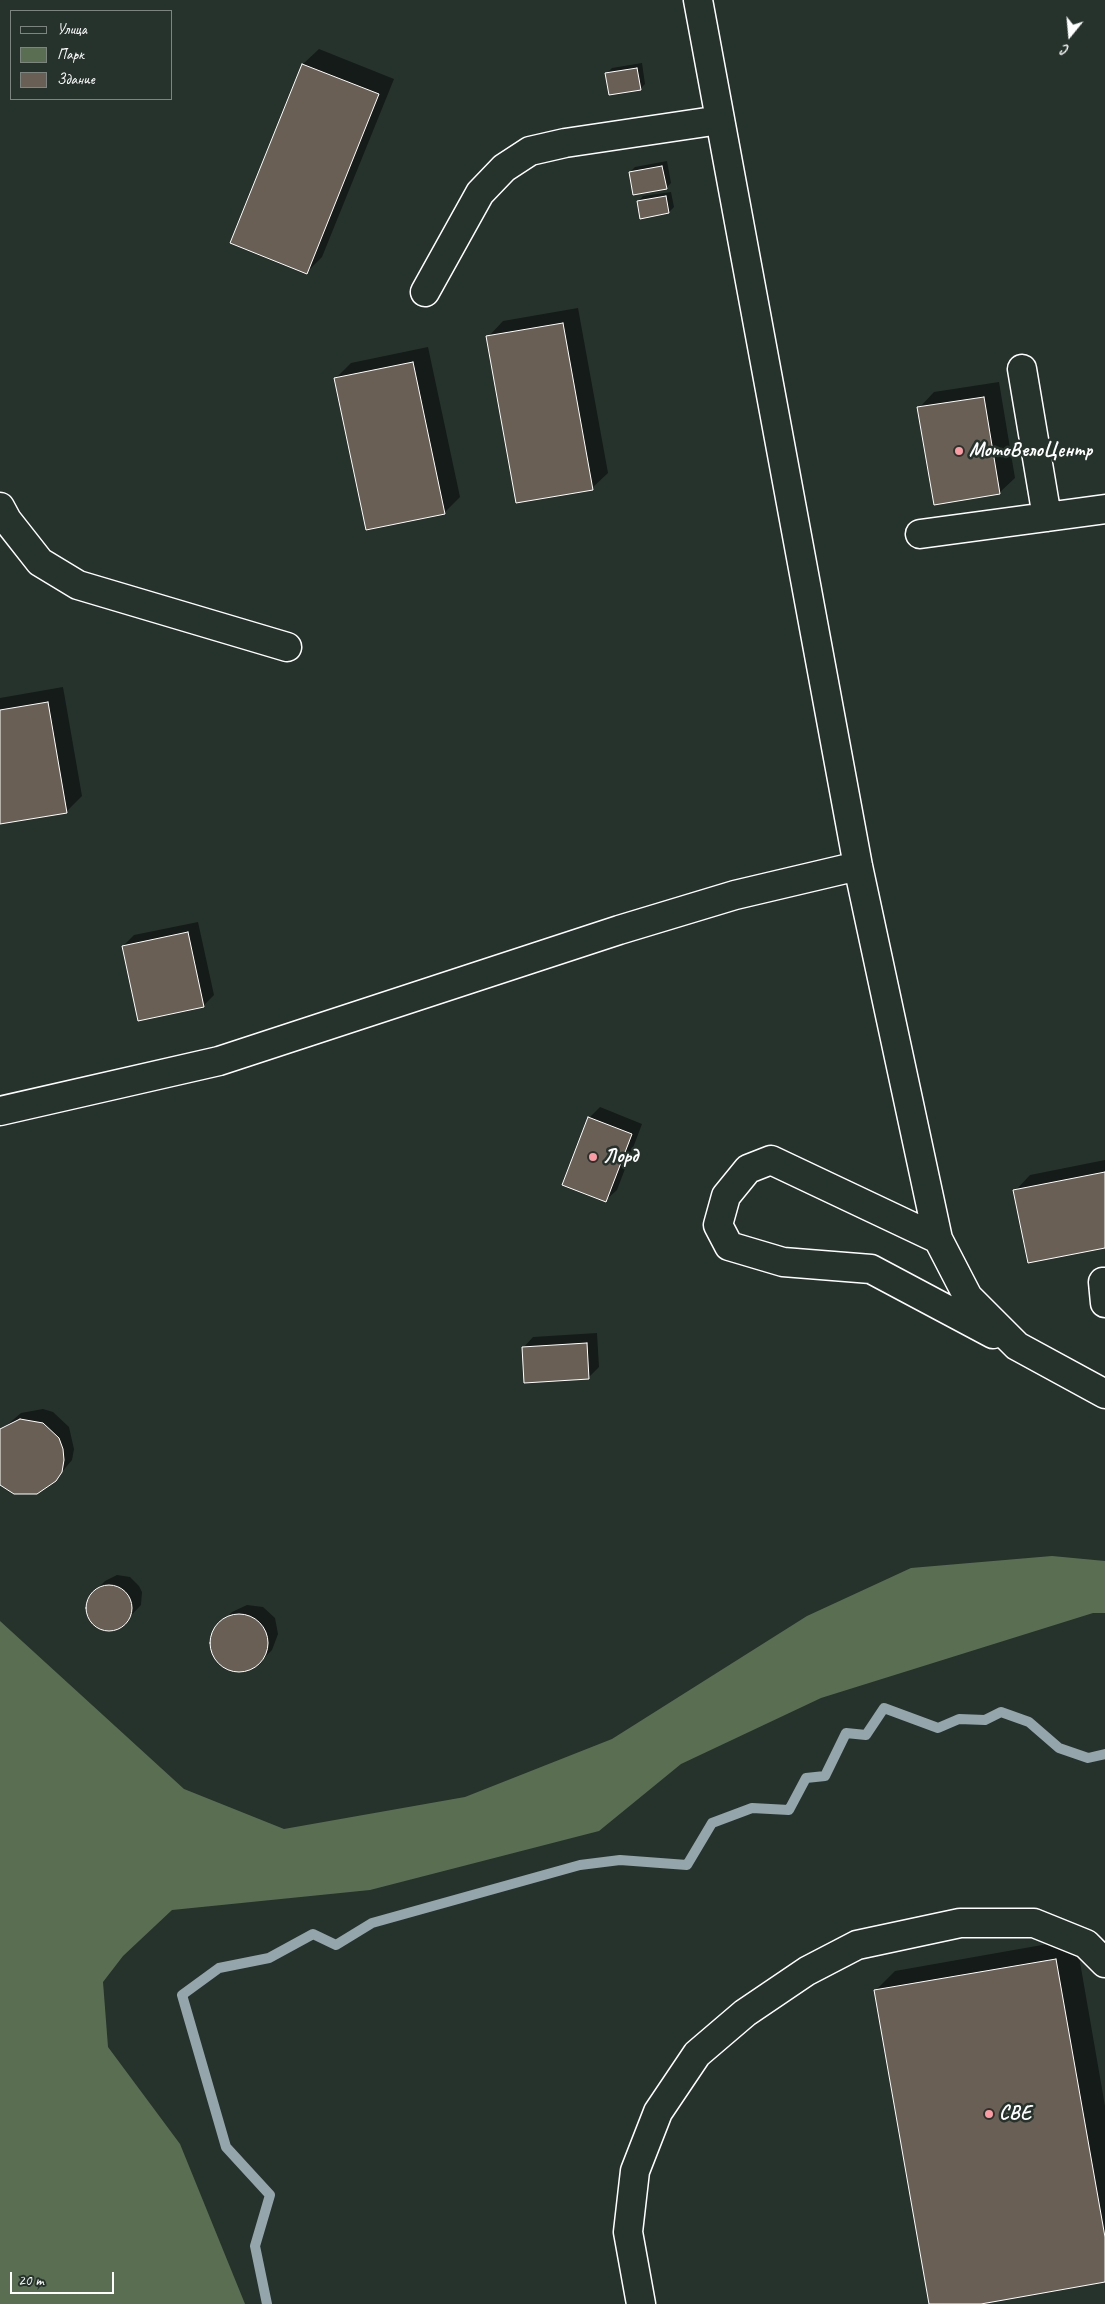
<!DOCTYPE html>
<html>
<head>
<meta charset="utf-8">
<style>
	body { margin:0 }
	#map { position:relative; width:1105px; height:2304px; overflow:hidden; background:#26332d; font-family:Caveat,sans-serif }
	canvas { display:block }
	.legend { position:absolute; left:10px; top:10px; width:162px; height:90px; box-sizing:border-box; background:#26332d; border:1px solid #7d8581; margin:0; padding:6px 9px; list-style:none; font-size:15px; color:#fff }
	.legend li { display:flex; align-items:center; gap:10px; height:25px }
	.legend b { width:25px; border:1px solid #7d8581 }
	.north { position:absolute; left:1045px; top:10px; width:50px; height:50px; -webkit-text-stroke:4px #26332d; paint-order:stroke; rotate:197deg; font-size:14px; font-weight:700; line-height:20px; text-align:center; color:#fff }
	.north::after { content:''; display:block; margin:auto; width:18px; height:22px; background:#fff; clip-path:polygon(50% 0,100% 100%,50% 72%,0 100%) }
	.scale { position:absolute; left:10px; top:2272px; width:104px; height:22px; box-sizing:border-box; border:2px solid #fff; border-top:0; padding-left:6px; font-size:15px; line-height:18px; white-space:nowrap; color:#fff; -webkit-text-stroke:4px #26332d; paint-order:stroke }
</style>
</head>
<body>
<div id="map">
<canvas width="1105" height="2304"></canvas>
<ul class="legend">
<li><b style="height:6px;background:#26332d"></b>Улица</li>
<li><b style="height:14px;background:#5a6f52"></b>Парк</li>
<li><b style="height:14px;background:#6a5f55"></b>Здание</li>
</ul>
<div class="north">С</div>
<div class="scale">20 m</div>
</div>
<script>
const g = document.querySelector('canvas').getContext('2d');
g.lineJoin = 'round';
function paint(path, color) { g.fillStyle = color; g.fill(path, 'evenodd'); }
const shape = rows => new Path2D(rows.map(r => 'M' + r).join(''));
function strokePath(path, color, width, dash) { g.strokeStyle = color; g.lineWidth = width; g.lineCap = dash ? 'butt' : 'round'; g.setLineDash(dash || []); g.stroke(path); }
function drawText(font, color, halo, rows, align = 'center') {
  g.font = font + ' Caveat,sans-serif'; g.lineWidth = 5; g.setLineDash([]); g.textBaseline = 'middle'; g.strokeStyle = halo; g.fillStyle = color; for (const [text, x, y, turn = 0] of rows) {
    g.save(); g.translate(x, y); g.rotate((+turn || 0) * Math.PI / 180); g.textAlign = isNaN(turn) ? turn : align; if (halo) g.strokeText(text, 0, 0); g.fillText(text, 0, 0); g.restore();
  }
}
paint(shape([
	[1052,1556,1105,1561,1105,1613,1093,1613,821,1698,681,1764,599,1831,370,1890,172,1910,123,1956,103,1982,108,2047,180,2144,245,2304,0,2304,0,1621,184,1789,284,1829,465,1797,612,1739,807,1616,911,1568]
]), '#5a6f52');
paint(shape([
	[319,49,394,79,322,257,306,273,232,242,303,64],
	[642,63,645,84,640,89,607,73,612,68],
	[667,161,671,183,666,188,630,172,635,167],
	[671,192,674,207,669,212,638,202,643,196],
	[578,308,608,473,592,488,488,337,503,321],
	[428,347,460,497,444,513,335,379,351,363],
	[999,382,1015,478,999,493,919,408,934,392],
	[63,687,82,796,66,812,0,823,0,698],
	[198,922,214,995,203,1006,123,946,134,935],
	[600,1107,642,1124,617,1190,606,1200,589,1118],
	[1105,1160,1105,1247,1015,1191,1030,1175],
	[597,1333,599,1367,588,1378,523,1348,533,1337],
	[43,1409,53,1412,69,1427,74,1449,72,1460,55,1480,14,1493,5,1488,0,1482,0,1431,21,1413],
	[117,1575,130,1577,139,1586,142,1592,141,1605,121,1626,115,1629,102,1629,96,1626,88,1616,87,1603,94,1592,105,1581],
	[247,1605,263,1607,275,1618,278,1634,272,1650,261,1661,247,1670,239,1671,224,1666,214,1653,212,1645,215,1630,221,1623,232,1612],
	[1076,1939,1105,2106,1105,2281,974,2304,930,2304,875,1991,895,1971]
]), '#0007');
strokePath(shape([
	[267,2304,255,2246,270,2195,226,2147,182,1995,219,1968,269,1958,313,1934,336,1945,372,1923,580,1865,620,1860,687,1865,712,1823,752,1808,789,1810,806,1778,825,1776,846,1733,866,1735,884,1708,938,1728,959,1719,985,1720,1001,1712,1029,1722,1059,1748,1088,1758,1105,1754]
]), '#94a6ab', 10);
const building = shape([
	[302,64,379,94,307,274,230,243,302,64],
	[637,68,641,90,609,95,605,73,637,68],
	[662,166,667,189,633,195,629,172,662,166],
	[666,196,669,213,640,219,637,201,666,196],
	[563,323,593,490,516,503,486,336,563,323],
	[413,362,445,514,366,530,334,378,413,362],
	[984,397,1000,494,934,505,917,407,984,397],
	[48,702,67,813,0,824,0,710,48,702],
	[188,932,204,1007,138,1021,122,946,188,932],
	[588,1117,632,1134,606,1202,562,1185,588,1117],
	[1105,1172,1105,1248,1028,1263,1013,1190,1105,1172],
	[587,1343,589,1379,524,1383,522,1347,587,1343],
	[20,1419,43,1423,59,1438,63,1449,64,1460,62,1472,56,1481,37,1494,14,1494,0,1485,0,1429,20,1419],
	'86 1608a23 23 0 1 1 46 0a23 23 0 1 1-46 0Z',
	'210 1643a29 29 0 1 1 58 0a29 29 0 1 1-58 0Z',
	[1056,1959,1105,2237,1105,2282,981,2304,929,2304,874,1990,1056,1959]
]);
paint(building, '#6a5f55');
strokePath(building, '#fff', 1);
const minor = shape([
	[698,0,858,866,938,1239,968,1297,1017,1346,1105,1394],
	[425,292,480,193,504,168,530,151,565,143,720,120],
	[1022,369,1047,517],
	[0,507,7,520,40,562,78,585,287,647],
	[920,534,1105,509],
	[0,1111,219,1061,619,930,735,895,858,866],
	[938,1239,771,1160,748,1169,726,1196,718,1225,729,1246,783,1262,871,1269,993,1334],
	[1103,1282,1105,1303],
	[641,2304,628,2232,635,2171,658,2112,697,2054,745,2013,807,1971,857,1945,960,1923,1034,1923,1086,1944,1105,1963]
]);
strokePath(minor, '#fff', 31);
strokePath(minor, '#26332d', 28);
for (const [x, y, r, color] of [
	[959,451,5,"#ff9aa2"],
	[593,1157,5,"#ff9aa2"],
	[989,2114,5,"#ff9aa2"]
]) { const dot = new Path2D(); dot.arc(x, y, r, 0, 2 * Math.PI); g.fillStyle = color; g.fill(dot); strokePath(dot, '#26332d', 2); }
drawText('bold 20px', '#fff', '#26332d', [
	["МотоВелоЦентр",969,451],
	["Лорд",603,1157],
	["СВЕ",999,2114]
], 'left');
</script>
</body>
</html>
